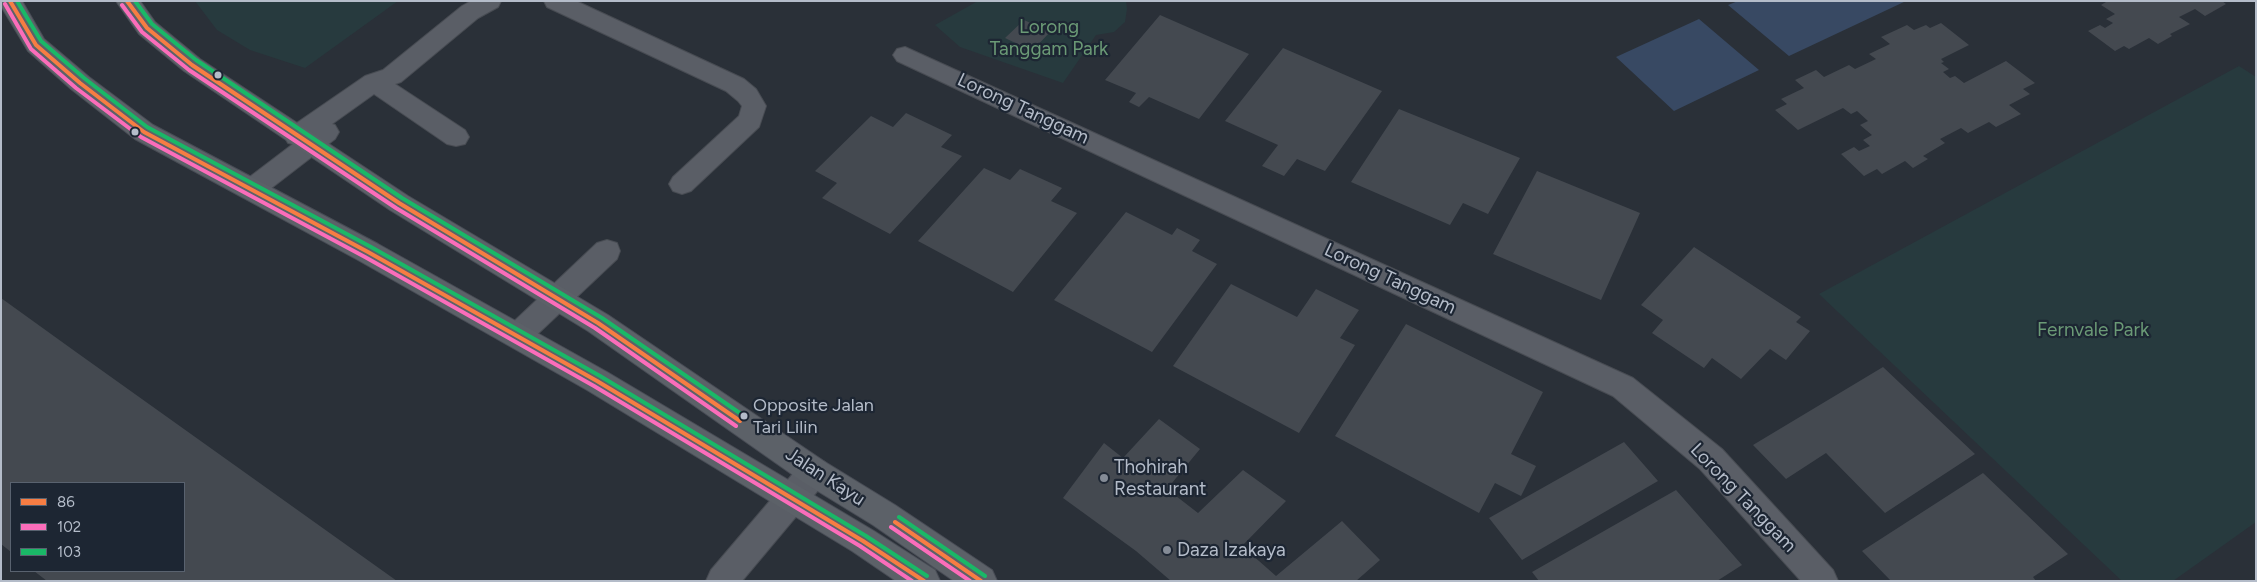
<!DOCTYPE html>
<html>
<head>
<meta charset="utf-8">
<style>
	body { margin:0 }
	#map { position:relative; width:2257px; height:582px; overflow:hidden; background:#2a3038; font-family:Figtree,sans-serif }
	canvas { display:block }
	.frame { position:absolute; inset:0; border:2px solid #b4bcc9; pointer-events:none }
	.legend { position:absolute; left:10px; top:482px; width:175px; height:90px; box-sizing:border-box; background:#1d2633; border:1px solid #59626f; margin:0; padding:6px 9px; list-style:none; font-size:15px; color:#b4bcc9 }
	.legend li { display:flex; align-items:center; gap:10px; height:25px }
	.legend b { width:25px; border:1px solid #59626f }
</style>
</head>
<body>
<div id="map">
<canvas width="2257" height="582"></canvas>
<div class="frame"></div>
<ul class="legend">
<li><b style="height:6px;background:#f77d43"></b>86</li>
<li><b style="height:6px;background:#fb6dba"></b>102</li>
<li><b style="height:6px;background:#1ab867"></b>103</li>
</ul>
</div>
<script>
const g = document.querySelector('canvas').getContext('2d');
g.lineJoin = 'round';
function paint(path, color) { g.fillStyle = color; g.fill(path, 'evenodd'); }
const shape = rows => new Path2D(rows.map(r => 'M' + r).join(''));
function strokePath(path, color, width, dash) { g.strokeStyle = color; g.lineWidth = width; g.lineCap = dash ? 'butt' : 'round'; g.setLineDash(dash || []); g.stroke(path); }
function drawText(font, color, halo, rows, align = 'center') {
  g.font = font + ' Figtree,sans-serif'; g.lineWidth = 4.5; g.setLineDash([]); g.textBaseline = 'middle'; g.strokeStyle = halo; g.fillStyle = color; for (const [text, x, y, turn = 0] of rows) {
    g.save(); g.translate(x, y); g.rotate((+turn || 0) * Math.PI / 180); g.textAlign = isNaN(turn) ? turn : align; if (halo) g.strokeText(text, 0, 0); g.fillText(text, 0, 0); g.restore();
  }
}
paint(shape([
	[195,1,398,1,305,68,250,50,217,30],
	[978,1,1126,1,1127,9,1125,22,1114,32,1096,35,1063,83,960,47,935,25],
	[2239,66,2256,77,2256,522,2173,581,2122,581,1819,294]
]), '#273a3e');
paint(shape([
	[1738,1,1906,1,1789,56,1728,5],
	[1699,19,1759,70,1674,111,1616,57]
]), '#384963');
paint(shape([
	[2104,1,2222,1,2226,4,2205,16,2195,9,2179,17,2190,24,2170,34,2172,36,2158,44,2149,38,2129,49,2124,46,2115,51,2088,31,2100,25,2105,28,2113,23,2106,19,2115,14,2101,5,2106,2],
	[1160,15,1249,54,1199,119,1149,97,1139,107,1129,102,1136,93,1105,80],
	[1024,20,1050,32,1032,51,1005,38],
	[1941,23,1969,45,1941,59,1944,62,1941,63,1949,69,1943,72,1950,78,1955,76,1964,83,2006,61,2035,83,2023,89,2030,94,2009,105,2021,114,1996,127,1989,122,1968,133,1961,128,1940,139,1945,143,1923,156,1928,159,1913,168,1905,161,1882,174,1877,169,1864,176,1841,154,1854,147,1859,151,1870,146,1863,140,1872,135,1860,125,1868,121,1857,111,1851,114,1843,108,1798,130,1775,110,1787,104,1781,99,1804,88,1795,80,1816,70,1824,77,1849,65,1855,69,1876,59,1869,54,1890,44,1881,37,1907,25,1914,30,1926,25,1930,28],
	[1283,48,1382,91,1325,171,1297,159,1284,176,1262,166,1278,145,1225,121],
	[1399,109,1520,158,1488,214,1463,203,1450,225,1351,182],
	[906,113,952,135,941,147,962,156,890,234,822,198,837,183,815,171,871,116,893,127],
	[984,168,1010,180,1020,169,1062,188,1051,201,1077,213,1013,292,918,241],
	[1537,171,1640,213,1601,300,1493,254],
	[1126,212,1172,235,1177,228,1200,240,1192,251,1217,264,1152,352,1054,300],
	[1694,247,1801,317,1796,322,1810,331,1786,360,1770,349,1741,379,1712,358,1704,368,1652,333,1663,320,1641,305],
	[1231,284,1297,317,1316,289,1359,310,1340,338,1355,345,1299,433,1173,366],
	[1,298,76,352,397,581,47,581,34,571,184,571,184,483,11,483,11,552,1,544],
	[1406,324,1543,392,1511,454,1536,466,1521,496,1495,483,1479,513,1335,436],
	[1883,367,1975,454,1885,513,1826,453,1786,479,1753,445],
	[1159,419,1200,449,1167,489,1198,513,1243,470,1286,501,1242,546,1276,576,1342,521,1380,560,1356,581,1171,581,1136,551,1063,498,1104,443,1123,458],
	[1624,442,1658,481,1522,560,1489,518],
	[1983,473,2068,554,2033,577,2036,581,1891,581,1862,551],
	[1676,490,1742,565,1717,581,1539,581,1532,572]
]), '#444950');
const minor = shape([
	[471,1,501,1,498,7,478,18,401,82,395,84,465,130,469,137,465,144,456,146,447,144,374,94,332,124,335,125,339,132,335,139,261,196,252,199,243,196,239,189,243,182,293,144,288,143,284,136,288,129,365,76,383,70,462,6,471,1],
	[544,1,576,1,744,79,756,89,766,106,759,127,691,191,682,194,673,191,669,184,673,177,739,116,742,106,738,101,726,91,547,7,544,1],
	[905,47,1633,378,1722,449,1833,570,1838,581,1801,581,1700,469,1613,396,897,61,893,55,897,49,905,47],
	[607,240,617,243,620,251,617,259,527,344,517,348,507,344,503,336,507,328,597,243,607,240],
	[814,458,825,462,829,472,825,482,742,581,706,581,711,570,803,462,814,458]
]);
const major = shape([
	[1,1,22,1,44,39,89,77,153,125,378,244,607,372,874,531,935,570,940,581,896,581,852,551,587,390,358,260,135,139,71,89,28,51,1,6,1,1],
	[116,1,140,1,155,22,200,59,408,196,608,315,825,462,895,505,992,570,997,581,954,581,873,525,803,482,588,331,390,210,184,71,139,34,116,1]
]);
strokePath(minor, '#484c53', 2);
strokePath(major, '#484c55', 2);
paint(minor, '#5a5e66');
paint(major, '#5c6168');
strokePath(shape([
	[10,1,36,45,80,83,144,132,368,252,597,381,863,541,924,581],
	[127,1,147,28,192,65,399,203,598,323,740,421],
	[895,522,981,581]
]), '#f77d43', 4);
strokePath(shape([
	[5,4,31,49,76,88,141,137,365,257,594,386,860,546,912,581],
	[122,5,142,32,189,70,396,208,595,328,736,426],
	[891,527,970,581]
]), '#fb6dba', 4);
strokePath(shape([
	[17,1,41,41,84,78,147,127,371,247,600,376,866,536,927,576],
	[135,1,152,24,196,60,402,198,602,318,744,416],
	[899,517,985,576]
]), '#1ab867', 4);
for (const [x, y, r, color] of [
	[218,75,4.5,"#b4bcc9"],
	[135,132,4.5,"#b4bcc9"],
	[744,416,4.5,"#b4bcc9"],
	[1104,478,5,"#848b96"],
	[1167,550,5,"#848b96"]
]) { const dot = new Path2D(); dot.arc(x, y, r, 0, 2 * Math.PI); g.fillStyle = color; g.fill(dot); strokePath(dot, '#1d2633', 2); }
drawText('18px', '#b4bcc9', '#1d2633', [
	["Opposite Jalan",753,406],
	["Tari Lilin",753,428]
], 'left');
drawText('19px', '#6b9a76', '#1d2633', [
	["Lorong",1049,27],
	["Tanggam Park",1049,49],
	["Fernvale Park",2093,330]
]);
drawText('19px', '#b4bcc9', '#1d2633', [
	["Lorong Tanggam",1023,109,25],
	["Lorong Tanggam",1390,279,25],
	["Jalan Kayu",825,477,33],
	["Lorong Tanggam",1743,498,46]
]);
drawText('19px', '#b4bcc9', '#1d2633', [
	["Thohirah",1114,467],
	["Restaurant",1114,489],
	["Daza Izakaya",1177,550]
], 'left');
</script>
</body>
</html>
